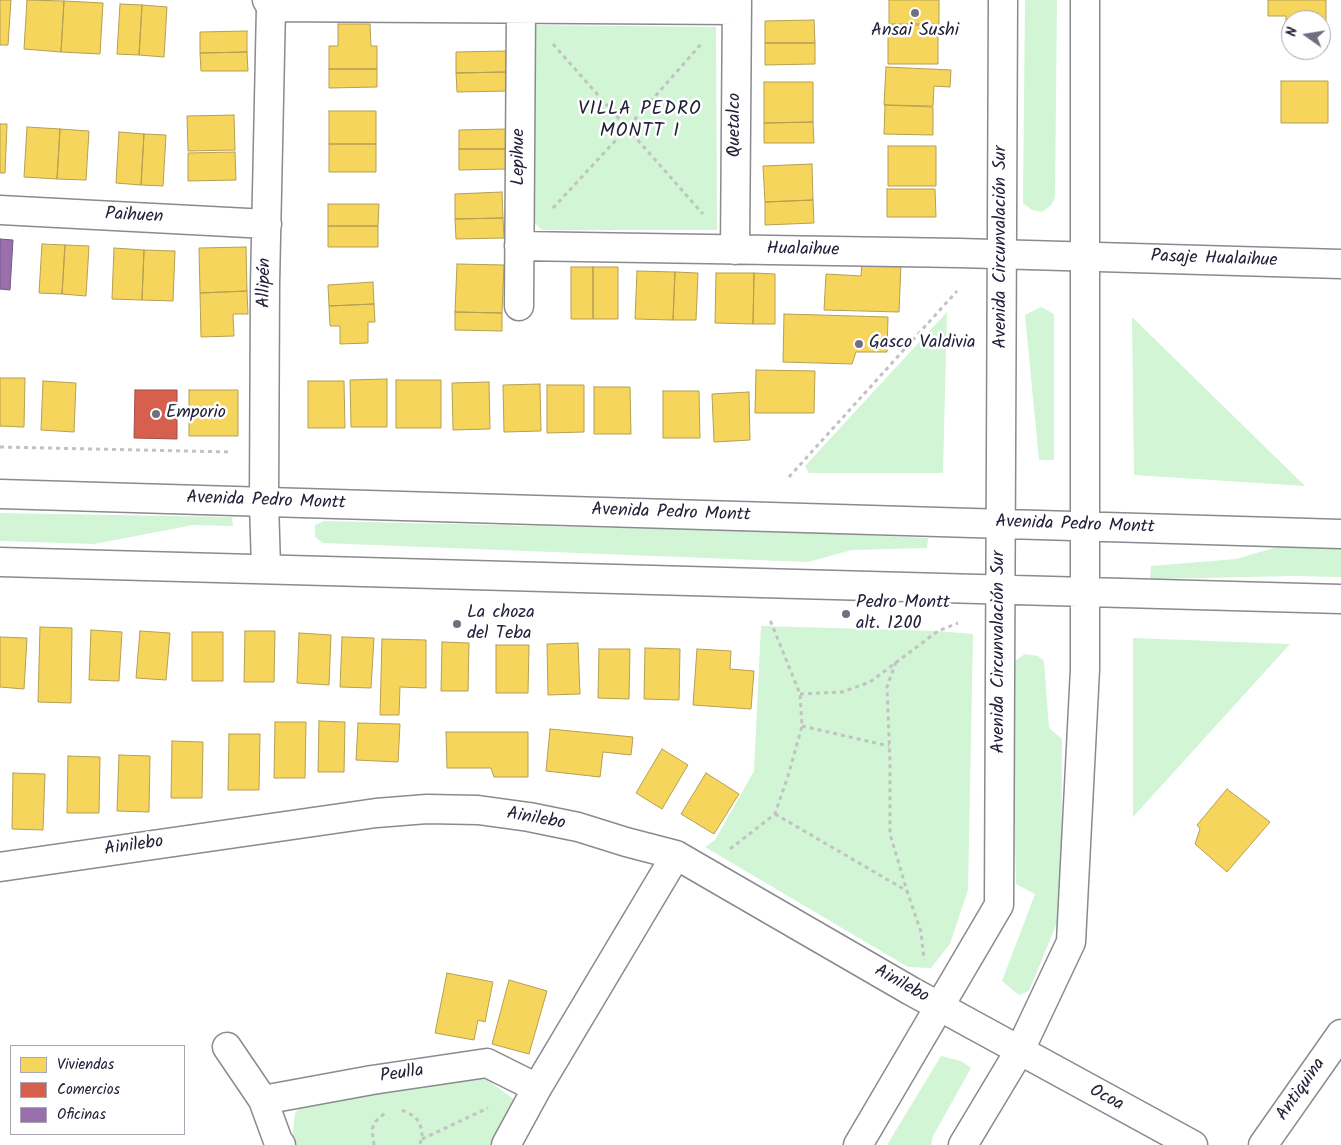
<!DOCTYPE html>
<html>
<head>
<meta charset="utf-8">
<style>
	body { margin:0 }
	#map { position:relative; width:1341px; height:1145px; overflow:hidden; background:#fff; font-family:Kalam,sans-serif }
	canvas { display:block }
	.legend { position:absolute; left:10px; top:1045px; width:175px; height:90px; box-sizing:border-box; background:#fff; border:1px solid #a7a7b1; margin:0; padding:6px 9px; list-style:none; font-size:15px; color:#22223b }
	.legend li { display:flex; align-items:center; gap:10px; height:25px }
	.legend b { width:25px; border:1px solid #a7a7b1 }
	.north { position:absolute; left:1281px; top:10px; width:50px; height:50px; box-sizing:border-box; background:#fff; border:1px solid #a7a7b1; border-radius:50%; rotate:283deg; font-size:14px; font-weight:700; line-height:20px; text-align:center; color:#22223b }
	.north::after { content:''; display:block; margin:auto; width:18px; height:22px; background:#6f6f80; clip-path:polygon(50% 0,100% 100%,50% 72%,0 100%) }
</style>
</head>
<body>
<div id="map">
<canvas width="1341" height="1145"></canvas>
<ul class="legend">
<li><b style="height:14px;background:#f6d55c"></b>Viviendas</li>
<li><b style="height:14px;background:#d6604d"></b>Comercios</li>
<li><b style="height:14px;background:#9970ab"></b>Oficinas</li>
</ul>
<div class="north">N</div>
</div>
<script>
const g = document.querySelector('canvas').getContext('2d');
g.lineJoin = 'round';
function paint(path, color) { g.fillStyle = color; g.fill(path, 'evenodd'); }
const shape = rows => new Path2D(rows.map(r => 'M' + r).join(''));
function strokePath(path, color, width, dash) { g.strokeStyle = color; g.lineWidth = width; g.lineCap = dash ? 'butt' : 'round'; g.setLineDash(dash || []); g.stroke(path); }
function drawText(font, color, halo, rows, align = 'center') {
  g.font = font + ' Kalam,sans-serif'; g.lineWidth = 5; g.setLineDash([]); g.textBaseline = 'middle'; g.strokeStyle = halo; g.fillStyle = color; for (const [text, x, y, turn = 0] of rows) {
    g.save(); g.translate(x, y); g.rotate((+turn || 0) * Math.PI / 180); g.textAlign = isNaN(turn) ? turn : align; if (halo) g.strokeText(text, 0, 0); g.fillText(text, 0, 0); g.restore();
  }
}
paint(shape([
	[1025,0,1057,0,1055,198,1051,205,1042,212,1032,210,1023,203],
	[529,25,716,27,717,230,542,230,530,219],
	[1041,307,1054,314,1054,460,1039,460,1025,315],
	[947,312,943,473,809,473,805,466],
	[1132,317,1305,486,1134,475],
	[0,513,232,517,233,526,193,525,94,544,0,541],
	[324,521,795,532,928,538,927,548,852,550,808,562,323,543,315,537,315,525],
	[1291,543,1341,545,1341,577,1293,576,1150,579,1151,566,1236,559],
	[761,626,938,631,973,634,968,890,950,944,931,968,908,967,705,847,715,840,754,771],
	[1133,638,1290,644,1133,817],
	[1025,654,1038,656,1044,661,1049,728,1062,739,1061,913,1029,991,1019,995,1002,981,1035,894,1016,884,1011,664],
	[941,1056,961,1061,971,1068,933,1136,931,1145,887,1145],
	[485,1078,516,1101,491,1145,295,1145,292,1139,295,1113,309,1098]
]), '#d1f5d5');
const homes = shape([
	[0,0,11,0,8,45,0,45,0,0],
	[27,0,64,1,61,52,24,49,27,0],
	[889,0,939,0,939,24,889,24,889,0],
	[1268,0,1326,0,1326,49,1321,49,1321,20,1291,20,1291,49,1286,49,1286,16,1268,16,1268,0],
	[64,1,103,3,100,54,61,52,64,1],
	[120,4,142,5,139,55,117,54,120,4],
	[142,5,167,7,164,57,139,55,142,5],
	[814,20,815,43,765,43,765,21,814,20],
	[338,24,370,24,371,46,377,46,377,69,329,69,329,46,338,46,338,24],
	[888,25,938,25,938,64,888,64,888,25],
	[247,31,247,52,200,53,200,32,247,31],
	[765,43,815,43,815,64,765,65,765,43],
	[506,51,506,72,456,73,456,52,506,51],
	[247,52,248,71,201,71,200,53,247,52],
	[886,67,951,70,950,87,934,86,933,106,884,105,886,67],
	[329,69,377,69,377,87,329,88,329,69],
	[506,72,506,91,457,92,456,73,506,72],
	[1281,81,1328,81,1328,123,1281,123,1281,81],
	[764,82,813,82,813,122,764,123,764,82],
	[885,105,933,107,933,135,884,134,885,105],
	[329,111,376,111,376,144,329,144,329,111],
	[234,115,235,150,188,151,187,116,234,115],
	[813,122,814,143,764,143,764,123,813,122],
	[0,124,7,124,5,173,0,173,0,124],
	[27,127,60,129,57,179,24,177,27,127],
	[60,129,89,131,86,180,57,179,60,129],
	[506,129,506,149,459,149,459,130,506,129],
	[119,132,144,134,141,185,116,183,119,132],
	[144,134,166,135,163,186,141,185,144,134],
	[329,144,376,144,376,172,329,172,329,144],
	[888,146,936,146,936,186,888,186,888,146],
	[459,149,506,149,506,169,459,170,459,149],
	[235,152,236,180,188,181,188,153,235,152],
	[812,164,813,200,765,202,763,166,812,164],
	[887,189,935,189,936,217,887,217,887,189],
	[502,192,503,218,455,219,455,194,502,192],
	[813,200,814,223,765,225,765,202,813,200],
	[328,204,379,204,378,226,328,226,328,204],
	[503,218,504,238,456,239,455,219,503,218],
	[328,226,378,226,378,247,328,247,328,226],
	[42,244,65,245,62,294,39,293,42,244],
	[65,245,89,246,86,296,62,294,65,245],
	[246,247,247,291,200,293,199,248,246,247],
	[114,248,144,250,142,300,112,299,114,248],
	[144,250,175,251,173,301,142,300,144,250],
	[862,263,901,264,899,312,824,310,826,274,861,276,862,263],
	[457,264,504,265,502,313,455,312,457,264],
	[571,267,593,267,593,319,571,319,571,267],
	[593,267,618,267,618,319,593,319,593,267],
	[637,271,675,272,673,320,635,319,637,271],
	[675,272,698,273,696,320,673,320,675,272],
	[716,273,754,273,753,324,715,323,716,273],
	[754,273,775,274,775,324,753,324,754,273],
	[373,282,374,304,329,306,328,285,373,282],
	[247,291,248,314,233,314,234,336,201,337,200,293,247,291],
	[374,304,375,322,368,322,368,343,340,344,340,326,330,326,329,306,374,304],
	[455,312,502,313,502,331,455,330,455,312],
	[784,314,888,317,887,352,856,352,852,364,783,362,784,314],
	[756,370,815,371,814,413,755,413,756,370],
	[0,378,25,378,24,427,0,426,0,378],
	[387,379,387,427,351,427,350,380,387,379],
	[396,380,441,380,441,428,396,428,396,380],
	[43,381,76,383,74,432,41,430,43,381],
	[308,381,344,381,345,428,308,428,308,381],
	[489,382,490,429,453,430,452,383,489,382],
	[540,384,541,431,504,432,503,385,540,384],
	[547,385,584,385,584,432,547,433,547,385],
	[594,387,630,387,631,434,594,434,594,387],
	[189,390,238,390,238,436,189,436,189,390],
	[663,391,699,391,700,438,663,438,663,391],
	[749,392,750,440,714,442,712,394,749,392],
	[40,627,72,628,71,703,38,702,40,627],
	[91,630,122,632,119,681,89,680,91,630],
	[140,631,170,633,166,680,136,678,140,631],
	[245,631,275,631,274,682,244,682,245,631],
	[192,632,223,632,223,681,192,681,192,632],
	[299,633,331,635,329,685,297,683,299,633],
	[0,637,27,638,24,689,0,687,0,637],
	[342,637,374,638,371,688,340,687,342,637],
	[382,639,426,640,426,688,400,687,399,715,380,715,382,639],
	[442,642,469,643,468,691,441,691,442,642],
	[578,643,580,694,548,695,547,644,578,643],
	[496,645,529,645,528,693,496,693,496,645],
	[645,648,680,649,679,700,644,699,645,648],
	[599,649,630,649,629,699,598,698,599,649],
	[697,649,731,651,730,669,754,671,751,709,693,705,697,649],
	[319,721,345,722,344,772,318,772,319,721],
	[275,722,306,722,305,778,274,778,275,722],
	[358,723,400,724,398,762,356,760,358,723],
	[550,729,633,737,631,755,603,752,600,777,546,771,550,729],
	[446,732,528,732,528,777,494,777,491,768,447,768,446,732],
	[229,734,260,734,259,790,228,790,229,734],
	[172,741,203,742,202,798,171,798,172,741],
	[662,749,688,765,662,809,636,793,662,749],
	[119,755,150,756,149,812,117,811,119,755],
	[68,756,100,757,99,813,67,813,68,756],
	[13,773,45,774,43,830,12,829,13,773],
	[706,773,739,794,714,834,681,814,706,773],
	[1227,789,1270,822,1227,872,1195,844,1200,829,1197,825,1227,789],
	[447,973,493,982,485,1022,478,1020,474,1040,435,1033,447,973],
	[509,980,547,991,529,1054,492,1044,509,980]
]);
paint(homes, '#f6d55c');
strokePath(homes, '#b69f52', 1);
const shops = shape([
	[135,390,177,390,177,439,134,438,135,390]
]);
paint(shops, '#d6604d');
strokePath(shops, '#a04d48', 1);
const offices = shape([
	[0,239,13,240,10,290,0,289,0,239]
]);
paint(offices, '#9970ab');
strokePath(offices, '#755989', 1);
const street = shape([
	[271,7,737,10],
	[0,210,267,224],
	[519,246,959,253,1341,264],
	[735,250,737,0],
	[519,306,521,9],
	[266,568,264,502,265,284,271,7,267,0],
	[0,867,376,813,427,809,478,810,529,817,578,827,626,842,676,855,911,991,1193,1145],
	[227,1047,263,1100,278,1141,281,1145],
	[263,1100,372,1080,487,1063,537,1088],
	[506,1145,537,1088,676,855],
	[1263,1145,1341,1034]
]);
const secondary = shape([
	[0,494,1341,534],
	[0,562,1341,599],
	[858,1145,999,905,1003,0],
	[963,1145,1020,1050,1071,942,1085,669,1085,0]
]);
strokePath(street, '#8a8a8f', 31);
strokePath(secondary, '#8a8a8f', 31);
strokePath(shape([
	[553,44,703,214],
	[553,208,628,127,703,42],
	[0,447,232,452],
	[789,477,957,291],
	[896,662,887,687,890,761,890,834,907,891],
	[800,694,842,692,870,682,938,631,958,623],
	[802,726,889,746],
	[775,814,907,891,921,932,924,960],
	[730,849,775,814,788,776,802,726,800,694,770,620],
	[402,1110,414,1116,419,1122,422,1131,422,1139,419,1145],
	[422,1139,488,1108],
	[374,1145,372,1129,376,1121,385,1113]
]), '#c2c2c4', 3, [4, 4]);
strokePath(street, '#fff', 28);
strokePath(secondary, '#fff', 28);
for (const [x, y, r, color] of [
	[915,13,5,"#6f6f80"],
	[859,344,5,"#6f6f80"],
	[156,414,5,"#6f6f80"],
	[846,614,5,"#6f6f80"],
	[457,624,5,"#6f6f80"]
]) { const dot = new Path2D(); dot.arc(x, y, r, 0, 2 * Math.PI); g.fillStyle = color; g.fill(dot); strokePath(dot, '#fff', 2); }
drawText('18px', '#22223b', '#fff', [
	["Ansai Sushi",915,32,"center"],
	["Gasco Valdivia",869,344],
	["Emporio",166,414],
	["Pedro Montt",856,604],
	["alt. 1200",856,625],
	["La choza",467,614],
	["del Teba",467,635]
], 'left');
drawText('18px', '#22223b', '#fff', [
	["Quetalco",736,125,-90],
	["Lepihue",520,157,-90],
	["Paihuen",134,217,3],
	["Avenida Circunvalación Sur",1002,247,-90],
	["Hualaihue",803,251,1],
	["Pasaje Hualaihue",1214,260,2],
	["Allipén",266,283,-89],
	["Avenida Pedro Montt",266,502,2],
	["Avenida Pedro Montt",671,514,2],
	["Avenida Pedro Montt",1075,526,2],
	["Avenida Circunvalación Sur",1000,652,-90],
	["Ainilebo",536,820,10],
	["Ainilebo",134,847,-8],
	["Ainilebo",901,985,29],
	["Peulla",402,1075,-8],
	["Antiquina",1302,1090,-55],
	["Ocoa",1106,1099,28]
]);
g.letterSpacing = '1px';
drawText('19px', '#22223b', '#fff', [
	["VILLA PEDRO",640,111],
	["MONTT I",640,133]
]);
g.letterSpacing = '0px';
</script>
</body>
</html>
